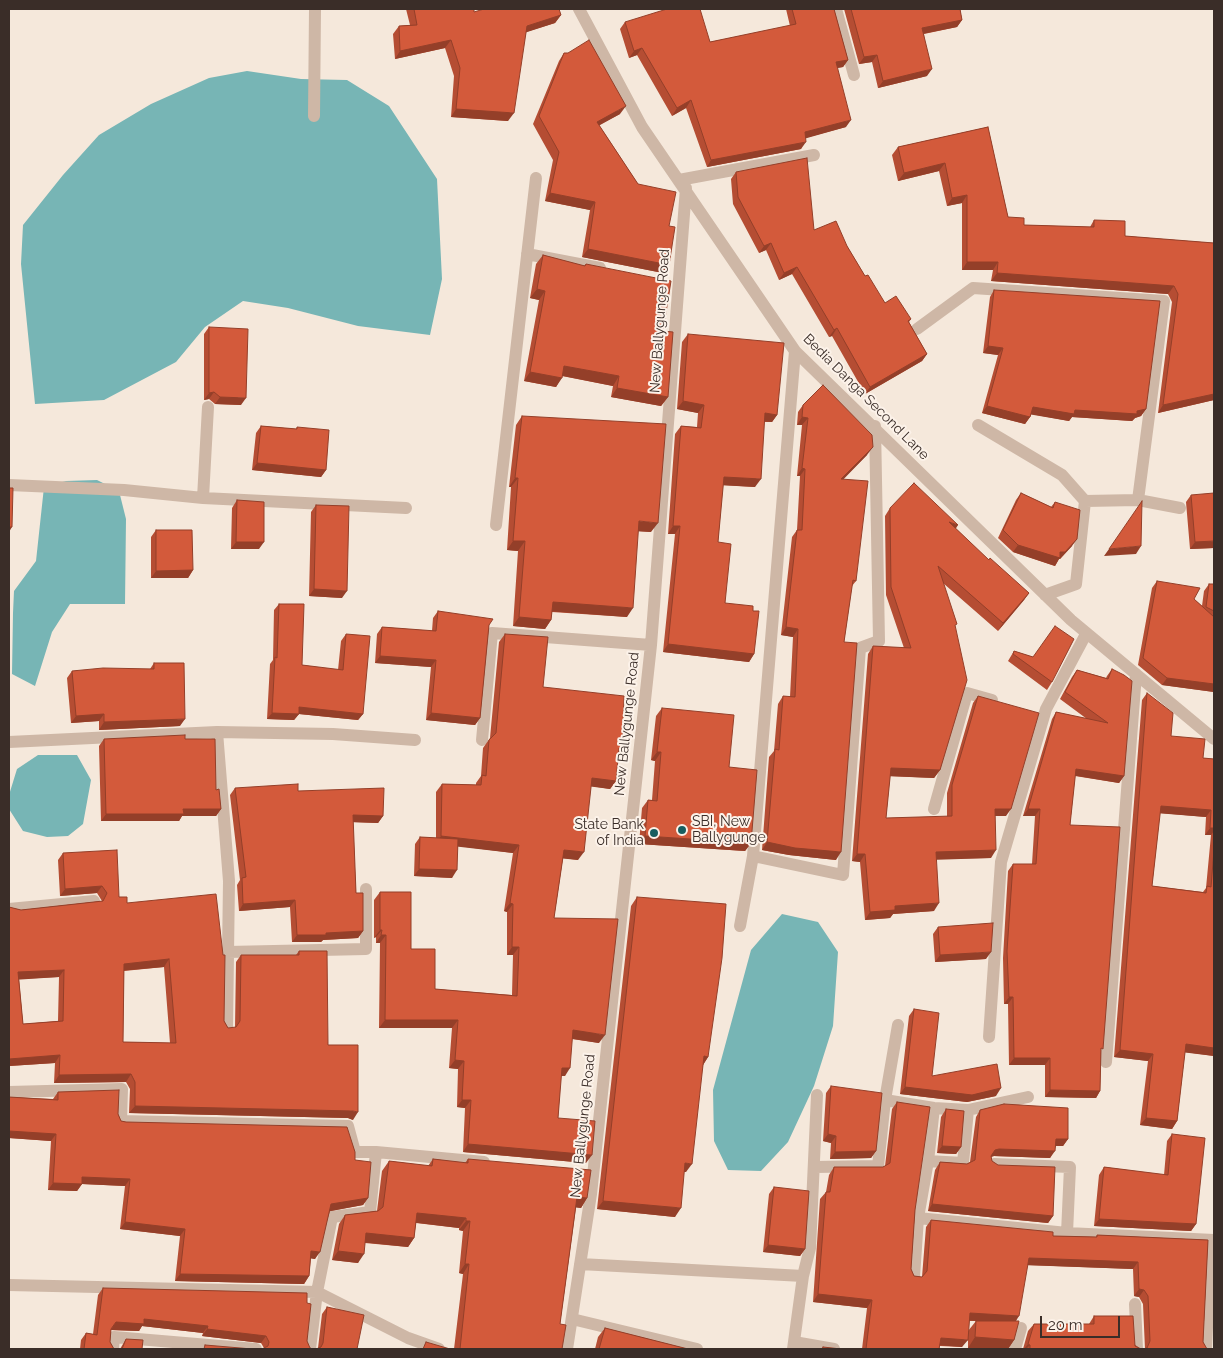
<!DOCTYPE html>
<html>
<head>
<meta charset="utf-8">
<style>
	body { margin:0 }
	#map { position:relative; width:1223px; height:1358px; overflow:hidden; background:#f5e8db; font-family:Raleway,sans-serif }
	canvas { display:block }
	.frame { position:absolute; inset:0; border:10px solid #3a2d28; pointer-events:none }
	.scale { position:absolute; left:1040px; top:1316px; width:80px; height:22px; box-sizing:border-box; border:2px solid #3a2d28; border-top:0; padding-left:6px; font-size:15px; line-height:18px; white-space:nowrap; color:#3a2d28; -webkit-text-stroke:4px #fcf2e9; paint-order:stroke }
</style>
</head>
<body>
<div id="map">
<canvas width="1223" height="1358"></canvas>
<div class="frame"></div>
<div class="scale">20 m</div>
</div>
<script>
const g = document.querySelector('canvas').getContext('2d');
g.lineJoin = 'round';
function paint(path, color) { g.fillStyle = color; g.fill(path, 'evenodd'); }
const shape = rows => new Path2D(rows.map(r => 'M' + r).join(''));
function strokePath(path, color, width, dash) { g.strokeStyle = color; g.lineWidth = width; g.lineCap = dash ? 'butt' : 'round'; g.setLineDash(dash || []); g.stroke(path); }
function drawText(font, color, halo, rows, align = 'center') {
  g.font = font + ' Raleway,sans-serif'; g.lineWidth = 4; g.setLineDash([]); g.textBaseline = 'middle'; g.strokeStyle = halo; g.fillStyle = color; for (const [text, x, y, turn = 0] of rows) {
    g.save(); g.translate(x, y); g.rotate((+turn || 0) * Math.PI / 180); g.textAlign = isNaN(turn) ? turn : align; if (halo) g.strokeText(text, 0, 0); g.fillText(text, 0, 0); g.restore();
  }
}
paint(shape([
	[247,71,301,79,347,80,389,106,437,179,442,279,430,335,358,326,288,308,243,301,205,327,176,362,104,400,35,404,21,264,23,225,63,175,99,135,151,104,209,78],
	[97,480,119,491,126,519,125,604,70,604,52,632,35,686,12,674,13,613,14,591,36,561,44,487,66,481],
	[38,755,77,755,91,780,83,824,68,836,47,837,23,831,9,809,9,795,17,769],
	[782,914,818,922,838,952,833,1026,814,1086,788,1142,761,1171,728,1170,714,1141,713,1090,751,950]
]), '#77b5b5');
strokePath(shape([
	[579,9,642,127,795,351,1071,620,1214,739],
	[836,9,854,75],
	[314,116,315,9],
	[679,180,814,155],
	[527,254,600,268],
	[917,329,973,288,1164,301,1138,500],
	[978,425,1062,475,1085,501],
	[9,485,124,490,203,498,406,508],
	[203,498,208,407],
	[496,525,536,178],
	[1045,595,1076,584,1085,501,1138,500,1180,508],
	[217,732,333,734,415,740],
	[482,740,492,633,651,645],
	[9,742,217,732,229,881,227,1028],
	[934,809,967,693,992,700],
	[753,856,843,875,860,648,879,641,875,426],
	[9,909,94,901],
	[740,926,753,856,795,351],
	[228,952,366,949,366,889],
	[898,1025,885,1100,934,1108,968,1110],
	[989,1037,1001,862,1046,709,1086,634],
	[1106,1062,1136,674],
	[9,1092,122,1089,121,1121,348,1126,355,1152,376,1152],
	[928,1161,934,1108],
	[994,1164,1070,1167,1067,1233],
	[815,1167,878,1166,885,1100],
	[918,1218,1067,1233,1214,1240],
	[580,1264,803,1276,793,1349],
	[803,1276,810,1248,817,1095],
	[914,1277,918,1218,928,1161,963,1163,968,1110,1028,1097],
	[9,1285,317,1292,408,1338,439,1349],
	[1135,1304,1137,1349],
	[572,1319,697,1349],
	[794,1342,834,1349],
	[113,1349,114,1337,256,1349],
	[310,1349,317,1292,332,1217,370,1212,376,1152,484,1162],
	[567,1349,591,1194,651,645,686,188],
	[1015,1349,1021,1328],
	[1206,1349,1211,1240]
]), '#ceb7a6', 12);
paint(shape([
	[406,9,474,9,474,12,561,15,555,23,526,32,508,121,451,117,454,76,445,48,395,59,393,34,399,26,410,25],
	[786,9,834,9,848,60,843,67,837,68,846,127,805,138,801,149,707,167,686,108,672,116,637,55,629,58,620,29,625,22,710,42,790,26],
	[844,9,960,9,962,20,957,27,924,34,927,76,878,88,872,62,859,64],
	[564,53,620,114,599,125,638,184,669,226,669,265,663,273,582,257,590,210,545,201,553,160,533,124,559,61],
	[988,127,1008,217,1024,225,1090,227,1094,220,1125,236,1214,243,1214,400,1158,413,1172,302,1168,294,991,281,993,270,962,270,962,203,947,206,939,171,898,181,892,155,898,147],
	[736,172,814,230,847,246,865,276,885,303,911,319,909,322,927,354,922,361,865,394,832,336,829,337,792,274,779,280,766,250,759,253,733,204,731,179],
	[543,255,584,266,586,264,663,331,668,397,661,406,611,397,613,386,562,376,556,387,524,381,539,300,530,298,536,264],
	[994,290,1146,409,1141,416,1135,418,1132,421,1072,417,1069,421,1031,414,1030,417,1025,424,982,413,998,355,983,353,990,297],
	[209,327,241,405,215,404,209,399,204,400,204,334],
	[688,334,777,415,772,422,764,422,755,487,723,485,718,542,725,603,754,654,749,662,663,652,675,534,668,534,675,434,681,426,697,427,698,413,677,409,682,342],
	[803,405,867,455,843,479,856,581,852,586,844,642,836,860,789,855,762,850,769,757,774,751,778,704,783,696,790,697,793,637,781,635,792,537,797,530,800,476,797,476,802,425,797,425,798,412],
	[522,416,651,532,638,531,627,617,552,612,551,620,545,629,513,626,518,551,507,550,511,487,509,487,516,425],
	[261,426,296,429,297,427,326,470,321,477,252,470,256,433],
	[1021,493,1051,507,1055,502,1072,546,1060,559,1059,559,1055,566,1013,552,998,538,1016,500],
	[1191,495,1214,548,1190,549,1186,502],
	[237,500,259,549,231,549,232,508],
	[316,505,342,598,309,596,311,512],
	[890,508,956,529,988,560,1029,593,1024,600,998,631,943,583,955,627,940,770,934,778,890,776,886,818,947,817,947,793,973,703,978,696,1006,816,995,816,991,858,936,859,934,911,893,914,890,918,865,920,860,862,852,861,868,654,873,646,904,648,886,595,885,516],
	[156,530,193,570,188,578,151,578,151,537],
	[1157,581,1194,599,1202,606,1204,591,1209,584,1214,584,1214,692,1162,685,1138,665,1152,588],
	[279,604,302,665,338,670,341,641,346,634,363,714,358,720,299,714,294,720,267,719,270,664,273,660,274,610],
	[438,611,489,625,480,718,475,725,426,720,431,667,375,663,377,634,382,627,432,631,433,618],
	[505,634,543,687,622,749,618,754,616,781,610,789,591,786,578,860,563,858,554,918,599,1043,572,1039,565,1076,561,1076,558,1118,586,1163,463,1152,465,1108,457,1107,458,1069,449,1068,452,1028,379,1028,380,943,376,943,376,937,374,938,374,900,380,892,411,949,435,989,512,995,513,955,507,955,507,912,504,911,513,853,458,846,452,878,414,876,415,844,420,837,436,838,436,792,442,784,476,785,476,783,481,776,483,748,490,738,499,642],
	[1014,651,1033,657,1052,682,1047,690,1008,661],
	[154,663,180,726,99,730,99,721,71,723,67,678,72,671,150,669],
	[1112,669,1124,776,1119,783,1075,776,1070,825,1101,1052,1100,1091,1096,1098,1045,1097,1045,1065,1009,1065,1008,1004,1004,1004,1003,958,1008,871,1013,864,1032,864,1035,816,1023,816,1052,719,1056,712,1087,719,1060,699,1072,677,1077,670,1106,678,1107,676],
	[1147,693,1171,736,1203,758,1214,759,1214,1056,1185,1052,1177,1121,1172,1129,1140,1125,1148,1061,1114,1057,1142,700],
	[1160,813,1206,817,1205,835,1211,835,1206,888,1203,892,1152,886],
	[662,708,729,767,751,843,745,851,639,844,642,808,648,800,652,800,655,761,651,760,656,716],
	[104,739,185,739,216,790,221,809,216,816,182,816,179,821,101,821,99,746],
	[235,788,298,791,383,816,378,823,353,822,356,893,363,931,358,938,323,940,321,942,292,942,290,907,239,911,237,885,240,880,230,795],
	[63,853,119,897,127,903,224,1021,228,1028,235,1028,236,962,241,955,296,955,299,951,328,1045,353,1120,348,1118,129,1113,130,1089,126,1082,54,1083,55,1063,9,1066,9,907,21,910,102,901,97,893,60,896,58,860],
	[164,967,170,1043,123,1042,124,971],
	[59,977,58,1021,23,1024,19,979],
	[637,897,708,1057,703,1065,686,1172,684,1172,675,1217,597,1209,631,906],
	[938,927,986,959,935,962,933,934],
	[914,1009,932,1076,996,1096,967,1102,900,1094,909,1016],
	[831,1086,876,1151,871,1158,830,1159,831,1143,823,1141,826,1093],
	[58,1092,118,1114,121,1121,126,1122,355,1160,368,1198,363,1205,330,1211,315,1259,311,1258,309,1276,304,1284,175,1281,180,1236,120,1229,125,1186,82,1184,77,1191,48,1190,51,1141,9,1138,9,1097,53,1099],
	[897,1102,915,1210,911,1269,914,1276,922,1277,926,1227,931,1220,1053,1236,1096,1237,1097,1235,1208,1240,1203,1342,1207,1349,1213,1349,1214,1325,1214,1349,1145,1349,1143,1304,1139,1297,1134,1296,1133,1269,1027,1265,1016,1321,1014,1340,1008,1349,988,1349,968,1348,968,1331,976,1321,969,1321,962,1347,940,1346,939,1349,862,1349,867,1308,813,1302,820,1199,826,1192,829,1175,834,1167,883,1167,885,1166,892,1109],
	[946,1109,961,1147,956,1154,937,1153,941,1117],
	[980,1110,1068,1139,1063,1146,1056,1146,1050,1158,994,1156,991,1157,992,1161,1053,1216,1048,1223,928,1211,935,1170,940,1162,967,1164,970,1162,976,1117],
	[1172,1134,1196,1224,1191,1231,1094,1226,1099,1175,1104,1167,1164,1175,1167,1141],
	[433,1159,465,1163,468,1159,587,1198,581,1208,576,1207,560,1324,562,1349,454,1349,463,1274,459,1273,463,1231,459,1230,459,1228,416,1223,414,1238,408,1247,365,1243,358,1263,332,1260,339,1224,345,1215,377,1211,382,1171,389,1161,428,1166],
	[774,1187,805,1249,800,1256,763,1252,769,1194],
	[103,1288,307,1341,264,1348,261,1343,202,1336,203,1333,142,1326,139,1331,111,1330,110,1342,114,1349,120,1349,126,1339,142,1349,80,1349,81,1340,86,1333,93,1334,98,1295],
	[327,1307,357,1349,318,1348,322,1314],
	[1094,1316,1141,1349,1023,1349,1028,1331,1034,1324,1089,1324],
	[605,1328,688,1349,595,1349,598,1337]
]), '#b54d33');
paint(shape([
	[561,15,555,23,521,34,527,26],
	[962,20,957,27,917,35,922,28],
	[451,40,445,48,395,59,400,51],
	[642,48,637,55,629,58,634,51],
	[877,55,872,62,859,64,864,57],
	[848,60,843,67,831,69,836,62],
	[932,69,927,76,878,88,883,81],
	[691,100,686,108,672,116,677,108],
	[626,106,620,114,591,130,597,122],
	[456,109,514,113,508,121,451,117],
	[851,120,846,127,800,140,805,132],
	[806,142,801,149,707,167,711,160],
	[945,163,939,171,898,181,904,173],
	[550,193,595,202,590,210,545,201],
	[967,195,962,203,947,206,952,198],
	[771,243,766,250,759,253,764,246],
	[588,249,669,265,663,273,582,257],
	[967,262,998,262,993,270,962,270],
	[797,267,792,274,779,280,784,273],
	[997,273,1174,286,1168,294,991,281],
	[537,289,545,291,539,300,530,298],
	[837,328,832,336,829,337,834,330],
	[988,346,1003,348,998,355,983,353],
	[927,354,922,361,865,394,870,387],
	[564,366,619,376,613,386,558,375],
	[530,372,562,378,556,387,524,381],
	[617,388,668,397,661,406,611,397],
	[214,392,209,399,204,400,209,393],
	[1214,394,1214,400,1158,413,1163,405],
	[220,397,246,398,241,405,215,404],
	[683,401,704,405,698,413,677,409],
	[987,406,1030,417,1025,424,982,413],
	[1033,407,1075,410,1137,411,1146,409,1141,416,1135,418,1132,421,1072,417,1069,421,1028,414],
	[765,413,777,415,772,422,759,421],
	[802,417,808,418,802,425,797,425],
	[873,447,867,455,836,487,841,479],
	[257,463,326,470,321,477,252,470],
	[802,468,805,469,800,476,797,476],
	[724,477,761,479,755,487,718,485],
	[515,478,518,478,511,487,509,487],
	[639,521,658,523,651,532,633,531],
	[949,522,958,525,953,533],
	[673,526,680,526,675,534,668,534],
	[9,527,12,527,9,532],
	[1077,539,1072,546,1060,559,1059,559,1055,566,1013,552,1018,545,1060,552],
	[513,541,525,541,518,551,507,550],
	[1214,541,1214,548,1190,549,1195,542],
	[236,542,264,542,259,549,231,549],
	[1141,546,1136,554,1104,556,1109,549],
	[193,570,188,578,151,578,156,571],
	[314,589,347,591,342,598,309,596],
	[1029,593,1024,600,998,631,1003,623],
	[553,602,633,608,627,617,547,611],
	[519,617,551,620,545,629,513,626],
	[786,627,798,629,793,637,781,635],
	[668,644,754,654,749,662,663,652],
	[380,656,436,660,431,667,375,663],
	[1167,678,1214,684,1214,692,1162,685],
	[299,707,363,714,358,720,299,714,294,720,267,719,272,713],
	[431,713,480,718,475,725,426,720],
	[104,714,99,721,71,723,76,716],
	[185,719,180,726,99,730,104,722],
	[657,752,661,752,655,761,651,760],
	[891,768,940,770,934,778,885,776],
	[1076,769,1124,776,1119,783,1071,775],
	[592,778,616,781,610,789,587,786],
	[1161,806,1211,810,1206,817,1156,813],
	[183,809,221,809,216,816,182,816,179,821,101,821,106,814],
	[995,809,1011,809,1006,816,990,816],
	[1028,809,1040,809,1035,816,1023,816],
	[353,815,383,816,378,823,348,822],
	[1210,828,1214,828,1214,831,1211,835,1205,835],
	[441,836,519,845,513,853,435,844],
	[645,836,751,843,745,851,639,844],
	[767,842,841,852,836,860,789,855,762,850],
	[564,850,584,852,578,860,558,858],
	[996,850,991,858,930,860,936,852],
	[857,854,865,854,860,862,852,861],
	[419,869,457,870,452,878,414,876],
	[102,886,97,893,60,896,65,889],
	[295,900,290,907,239,911,243,904],
	[510,903,513,904,507,912,504,911],
	[939,903,934,911,893,914,890,918,865,920,870,912,895,906],
	[380,930,382,930,376,937,374,938],
	[363,931,358,938,323,940,321,942,292,942,297,935,326,933],
	[381,935,386,935,380,943,376,943],
	[512,947,519,947,513,955,507,955],
	[991,952,986,959,935,962,940,955],
	[169,959,164,967,119,971,124,964],
	[64,970,59,977,13,980,18,972],
	[1009,997,1013,997,1008,1004,1004,1004],
	[385,1020,458,1020,452,1028,379,1028],
	[573,1030,605,1035,599,1043,567,1038],
	[1186,1044,1214,1048,1214,1056,1181,1052],
	[1120,1050,1153,1054,1148,1061,1114,1057],
	[60,1055,55,1063,9,1066,9,1059],
	[704,1056,708,1057,703,1065],
	[1014,1058,1050,1058,1045,1065,1009,1065],
	[455,1060,464,1061,458,1069,449,1068],
	[562,1068,570,1068,565,1076,556,1076],
	[131,1074,126,1082,54,1083,59,1075],
	[905,1087,1001,1088,996,1096,967,1102,900,1094],
	[1050,1090,1100,1091,1096,1098,1045,1097],
	[462,1100,471,1100,465,1108,457,1107],
	[135,1106,353,1111,358,1112,353,1120,348,1118,129,1113],
	[1146,1118,1177,1121,1172,1129,1140,1125],
	[9,1131,56,1134,51,1141,9,1138],
	[828,1134,836,1136,831,1143,823,1141],
	[1056,1139,1068,1139,1063,1146,1051,1146],
	[468,1144,592,1155,586,1163,463,1152],
	[942,1146,961,1147,956,1154,937,1153],
	[999,1149,1055,1151,1050,1158,994,1156,990,1157,995,1150],
	[876,1151,871,1158,830,1159,835,1152],
	[685,1163,692,1164,686,1172,679,1172],
	[82,1177,130,1179,125,1186,82,1184,77,1191,48,1190,53,1183],
	[577,1197,587,1198,581,1208,571,1207],
	[368,1198,363,1205,326,1212,331,1204],
	[603,1201,681,1208,675,1217,597,1209],
	[932,1204,1053,1216,1048,1223,928,1211],
	[417,1213,466,1218,459,1228,410,1222],
	[1099,1219,1196,1224,1191,1231,1094,1226],
	[466,1221,470,1221,463,1231,459,1230],
	[125,1222,185,1229,180,1236,120,1229],
	[366,1233,414,1238,408,1247,360,1242],
	[768,1245,805,1249,800,1256,763,1252],
	[311,1251,320,1252,315,1259,307,1258],
	[338,1251,364,1254,358,1263,332,1260],
	[1029,1258,1138,1262,1133,1269,1023,1265],
	[465,1264,469,1264,463,1274,459,1273],
	[180,1274,309,1276,304,1284,175,1281],
	[1139,1289,1144,1290,1139,1297,1134,1296],
	[818,1294,872,1300,867,1308,813,1302],
	[970,1313,1019,1316,1014,1324,965,1320],
	[144,1319,208,1326,203,1333,142,1326,139,1331,111,1330,116,1322],
	[207,1329,266,1336,261,1343,202,1336],
	[975,1337,1014,1340,1008,1349,988,1349,968,1348],
	[941,1338,968,1340,962,1347,936,1345],
	[1028,1344,1030,1345,1026,1349,1024,1349]
]), '#943f29');
const building = shape([
	[414,9,474,9,474,12,484,9,559,9,561,15,527,26,514,113,456,109,460,68,451,40,400,51,399,26,417,25,414,9],
	[667,9,700,9,710,42,796,24,792,9,834,9,848,60,836,62,851,120,805,132,806,142,711,160,691,100,677,108,642,48,634,51,625,22,667,9],
	[851,9,960,9,962,20,922,28,932,69,883,81,877,55,864,57,851,9],
	[589,40,626,106,597,122,638,184,676,192,669,226,675,227,669,265,588,249,595,202,550,193,559,152,539,116,564,53,568,53,589,40],
	[988,127,1008,217,1024,218,1024,225,1094,227,1094,220,1125,221,1125,236,1214,243,1214,394,1163,405,1178,294,1174,286,997,273,998,262,967,262,967,195,952,198,945,163,904,173,898,147,988,127],
	[807,158,814,230,836,221,847,246,865,276,868,275,885,303,896,296,911,319,908,321,927,354,870,387,837,328,834,330,797,267,784,273,771,243,764,246,738,197,736,172,807,158],
	[543,255,585,266,586,264,671,281,663,331,673,332,668,397,617,388,619,376,564,366,562,378,530,372,545,291,537,289,543,255],
	[994,290,1160,301,1146,409,1137,411,1137,414,1075,410,1074,414,1033,407,1030,417,987,406,1003,348,988,346,994,290],
	[209,327,248,329,246,398,220,397,214,392,209,393,209,327],
	[688,334,784,343,777,415,765,413,761,479,724,477,718,542,731,544,725,603,753,606,753,611,759,611,754,654,668,644,680,526,673,526,681,426,701,428,704,405,683,401,688,334],
	[823,385,872,435,873,447,841,479,868,481,856,581,853,580,844,642,857,643,841,852,795,848,767,842,775,749,779,750,783,696,795,697,798,629,786,627,797,530,802,530,805,469,802,468,808,418,802,417,803,405,823,385],
	[522,416,666,424,658,523,639,521,633,608,553,602,551,620,519,617,525,541,513,541,518,478,515,478,522,416],
	[261,426,297,429,297,427,329,430,326,470,257,463,261,426],
	[914,483,958,525,949,522,989,560,990,558,1029,593,1003,623,938,566,957,624,955,625,967,680,940,770,891,768,886,818,952,816,952,785,978,696,1039,713,1011,809,995,809,996,850,936,852,939,903,895,906,895,910,870,912,865,854,857,854,873,646,911,648,891,587,890,508,914,483],
	[9,488,13,488,12,527,9,527,9,488],
	[1021,493,1053,508,1055,502,1080,510,1077,539,1065,552,1060,552,1060,558,1018,545,1003,530,1021,493],
	[1214,493,1214,541,1195,542,1191,495,1214,493],
	[237,500,264,502,264,542,236,542,237,500],
	[1142,501,1141,546,1109,549,1142,501],
	[316,505,349,506,347,591,314,589,316,505],
	[156,530,192,530,193,570,156,571,156,530],
	[1157,581,1200,588,1194,599,1214,617,1214,684,1167,678,1143,658,1157,581],
	[1209,584,1214,584,1214,611,1206,607,1209,584],
	[279,604,304,604,302,665,343,670,346,634,370,636,363,714,299,707,299,714,272,713,275,657,277,658,279,604],
	[438,611,493,619,489,625,480,718,431,713,436,660,380,656,382,627,436,631,438,611],
	[1055,626,1074,639,1052,682,1013,654,1014,651,1033,657,1055,626],
	[505,634,548,637,543,687,624,696,622,749,619,748,616,781,592,778,584,852,564,850,554,918,618,919,605,1035,573,1030,570,1068,562,1068,558,1118,595,1121,592,1155,468,1144,471,1100,462,1100,464,1061,455,1060,458,1020,385,1020,386,935,381,935,382,930,380,930,380,892,411,892,411,949,435,949,435,989,517,996,519,947,512,947,513,904,510,903,519,845,441,836,442,784,481,785,482,775,486,776,489,740,496,733,505,634],
	[154,663,184,663,185,719,104,722,104,714,76,716,72,671,103,668,154,669,154,663],
	[1112,669,1124,675,1132,681,1124,776,1076,769,1070,825,1120,827,1103,1049,1101,1048,1100,1091,1050,1090,1050,1058,1014,1058,1013,997,1009,997,1007,951,1013,864,1036,864,1040,809,1028,809,1056,712,1108,723,1065,692,1077,670,1108,679,1112,669],
	[1147,693,1173,713,1171,736,1205,739,1203,758,1214,759,1214,828,1210,828,1211,810,1161,806,1152,886,1206,893,1207,886,1211,887,1214,850,1214,1048,1186,1044,1177,1121,1146,1118,1153,1054,1120,1050,1147,693],
	[662,708,734,715,729,767,757,770,751,843,645,836,648,800,657,801,661,752,657,752,662,708],
	[185,735,185,739,215,739,216,790,219,789,221,809,183,809,184,814,106,814,104,739,185,735],
	[298,784,298,791,384,788,383,816,353,815,356,893,363,893,363,931,326,933,326,935,297,935,295,900,243,904,242,878,246,877,235,788,298,784],
	[420,837,458,839,457,870,419,869,420,837],
	[117,850,119,897,127,897,127,903,216,894,223,955,225,955,224,1021,228,1028,236,1027,240,1021,241,955,299,955,299,951,327,951,328,1045,358,1045,358,1112,353,1111,135,1106,135,1082,131,1074,59,1075,60,1055,9,1059,9,907,21,910,103,901,107,893,102,886,65,889,63,853,117,850],
	[169,959,176,1043,123,1042,124,964,169,959],
	[64,970,63,1021,23,1024,18,972,64,970],
	[637,897,726,904,722,958,708,1057,704,1056,692,1164,685,1163,681,1208,603,1201,637,897],
	[993,923,991,952,940,955,938,927,993,923],
	[914,1009,939,1013,932,1076,997,1064,1001,1088,972,1095,905,1087,914,1009],
	[831,1086,882,1093,876,1151,835,1152,836,1136,828,1134,831,1086],
	[119,1090,118,1114,121,1121,126,1122,347,1127,355,1152,355,1160,371,1162,368,1198,331,1204,320,1252,311,1251,309,1276,180,1274,185,1229,125,1222,130,1179,82,1177,82,1184,53,1183,56,1134,9,1131,9,1097,58,1100,58,1092,119,1090],
	[897,1102,930,1107,915,1210,911,1269,914,1276,922,1277,927,1271,931,1220,1053,1232,1053,1236,1097,1237,1097,1235,1208,1240,1203,1342,1207,1349,1214,1349,1143,1349,1147,1348,1150,1341,1148,1296,1144,1290,1139,1289,1138,1262,1029,1258,1019,1316,970,1313,968,1340,941,1338,939,1349,866,1349,872,1300,818,1294,826,1192,830,1192,834,1167,883,1167,890,1163,897,1102],
	[1004,1104,1068,1108,1068,1139,1056,1139,1055,1151,999,1149,995,1150,991,1156,992,1161,998,1165,1055,1167,1053,1216,932,1204,940,1162,967,1164,975,1160,980,1110,1004,1104],
	[946,1109,964,1111,961,1147,942,1146,946,1109],
	[1172,1134,1205,1138,1196,1224,1099,1219,1104,1167,1168,1175,1172,1134],
	[433,1159,468,1163,468,1159,591,1170,587,1198,577,1197,560,1324,566,1325,562,1349,460,1349,469,1264,465,1264,470,1221,466,1221,466,1218,417,1213,414,1238,366,1233,364,1254,338,1251,345,1215,378,1211,383,1207,389,1161,432,1166,433,1159],
	[774,1187,809,1191,805,1249,768,1245,774,1187],
	[103,1288,307,1293,307,1303,311,1304,307,1341,310,1348,313,1349,262,1349,268,1346,269,1342,266,1336,207,1329,208,1326,144,1319,144,1324,116,1322,111,1329,110,1342,114,1349,122,1349,126,1339,143,1340,142,1349,84,1349,86,1333,97,1335,103,1288],
	[327,1307,364,1315,357,1349,316,1349,321,1347,323,1343,327,1307],
	[1094,1316,1133,1316,1135,1346,1141,1349,1030,1349,1030,1345,1028,1344,1034,1324,1094,1324,1094,1316],
	[976,1321,1019,1321,1014,1340,975,1337,976,1321],
	[605,1328,688,1349,599,1349,605,1328],
	[426,1342,450,1349,423,1349,426,1342],
	[205,1345,252,1349,204,1349,205,1345],
	[823,1347,841,1349,822,1349,823,1347]
]);
paint(building, '#d35a3b');
strokePath(building, '#943f29', 1);
for (const [x, y, r, color] of [
	[682,830,5,"#185e60"],
	[654,833,5,"#185e60"]
]) { const dot = new Path2D(); dot.arc(x, y, r, 0, 2 * Math.PI); g.fillStyle = color; g.fill(dot); strokePath(dot, '#fcf2e9', 2); }
drawText('14px', '#3a2d28', '#fcf2e9', [
	["New Ballygunge Road",660,321,-86],
	["Bedia Danga Second Lane",866,397,45],
	["New Ballygunge Road",627,724,-84],
	["New Ballygunge Road",583,1126,-84]
]);
drawText('14px', '#3a2d28', '#fcf2e9', [
	["SBI, New",692,822],
	["Ballygunge",692,838],
	["State Bank",644,825,"right"],
	["of India",644,841,"right"]
], 'left');
</script>
</body>
</html>
